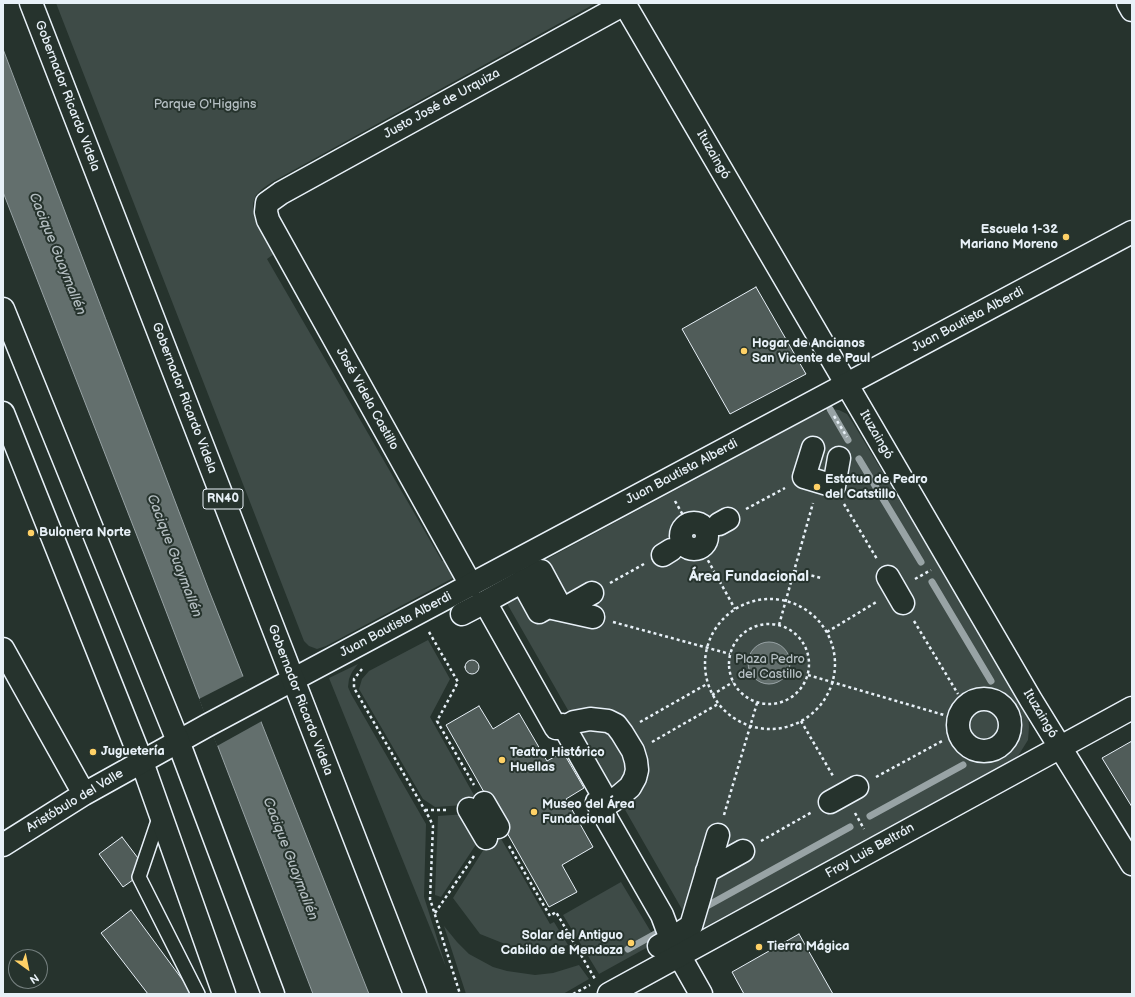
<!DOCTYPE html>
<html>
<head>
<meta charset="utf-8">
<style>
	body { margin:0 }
	#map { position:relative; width:1135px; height:997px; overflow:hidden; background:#26332d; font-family:"Balsamiq Sans",sans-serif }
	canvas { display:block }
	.frame { position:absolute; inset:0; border:4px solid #e8f1f8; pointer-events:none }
	.north { position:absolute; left:8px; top:949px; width:40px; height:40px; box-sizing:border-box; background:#26332d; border:1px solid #747f7e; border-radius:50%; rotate:147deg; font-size:11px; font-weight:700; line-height:16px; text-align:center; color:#e8f1f8 }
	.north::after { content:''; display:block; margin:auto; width:14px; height:18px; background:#ffd166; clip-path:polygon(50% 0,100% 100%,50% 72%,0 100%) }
</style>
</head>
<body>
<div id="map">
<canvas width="1135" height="997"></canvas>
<div class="frame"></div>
<div class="north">N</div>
</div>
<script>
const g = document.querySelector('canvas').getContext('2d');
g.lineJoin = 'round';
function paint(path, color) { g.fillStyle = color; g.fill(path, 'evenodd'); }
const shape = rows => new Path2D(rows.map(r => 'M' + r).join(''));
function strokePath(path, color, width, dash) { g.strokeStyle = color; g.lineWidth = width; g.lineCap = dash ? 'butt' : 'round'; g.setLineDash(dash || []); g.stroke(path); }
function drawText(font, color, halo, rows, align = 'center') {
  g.font = font + ' "Balsamiq Sans",sans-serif'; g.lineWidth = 4; g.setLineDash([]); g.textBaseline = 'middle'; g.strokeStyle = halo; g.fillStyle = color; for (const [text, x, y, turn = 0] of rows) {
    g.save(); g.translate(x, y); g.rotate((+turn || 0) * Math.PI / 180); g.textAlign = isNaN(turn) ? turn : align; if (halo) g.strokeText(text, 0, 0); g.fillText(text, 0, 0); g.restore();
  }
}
paint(shape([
	[56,3,596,3,272,182,262,189,256,195,253,203,254,217,274,254,267,259,442,561,450,557,456,575,453,578,326,646,317,649,309,646,304,641],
	[830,409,839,410,847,414,853,423,1023,705,1028,716,1029,727,1028,740,1018,756,1009,765,695,932,497,586,817,414],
	[428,640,450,679,430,717,479,804,435,807,423,799,359,689,362,679,369,671],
	[358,664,352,672,349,679,348,687,351,694,426,824,424,897,446,967,329,678],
	[466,814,481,837,441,897,435,895,438,816],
	[496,830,550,924,554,922,568,945,530,954,480,934,453,898],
	[621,882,657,942,599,974,563,915],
	[444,926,457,942,469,954,493,967,507,971,535,975,553,973,579,965,589,979,563,994,466,994]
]), '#3e4b47');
const water = shape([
	[3,49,208,588,369,994,313,994,146,559,3,192,3,49],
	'748 663a21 21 0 1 1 42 0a21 21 0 1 1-42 0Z'
]);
paint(water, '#636f6d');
strokePath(water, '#98a3a5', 1);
paint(shape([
	[244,676,262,721,217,746,199,699]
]), '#26332d');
strokePath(shape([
	[830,409,848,440],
	[859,459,921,562],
	[932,582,991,681],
	[870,816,963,765],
	[707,906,850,827],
	[628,949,657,933]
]), '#98a3a5', 7);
const building = shape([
	[756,287,806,374,730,414,682,329,756,287],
	'465 667a7 7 0 1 1 14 0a7 7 0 1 1-14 0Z',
	[479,706,493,729,519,713,547,761,563,752,584,788,566,799,593,847,562,865,577,892,549,907,446,725,479,706],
	[1132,741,1132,807,1102,758,1132,741],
	[122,837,147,870,123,887,99,854,122,837],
	[131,910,193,994,148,994,101,933,131,910],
	[799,934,833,994,744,994,732,972,799,934]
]);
paint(building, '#505c59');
strokePath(building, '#e8f1f8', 1);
const lane = shape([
	[160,815,139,877,198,994]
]);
const street = shape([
	[624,3,847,385],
	[1128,3,1132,10],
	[3,413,142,762,224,994],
	[813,448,804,477,834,486,839,458],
	'681 536a13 13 0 1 1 26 0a13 13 0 1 1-26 0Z',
	[719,524,728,519],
	[663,555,671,550],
	[888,577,903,603],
	[522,581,539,612,548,607,593,617],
	[471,585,268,220,266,212,267,203,281,193,626,3],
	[485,602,541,571,562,610],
	[562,610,592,593],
	[462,614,485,602,556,728,563,725,604,797,597,802,662,915,671,939,659,946],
	'958 725a26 26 0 1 1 52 0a26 26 0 1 1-52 0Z',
	[564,728,574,722,590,719,608,721,616,725,622,733,633,751,636,761,637,770,635,778,630,787,617,798,600,809],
	[830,802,857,787],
	[484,803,498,827],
	[469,809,486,838],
	[707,871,743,851],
	[674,944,671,939,691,926,718,835],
	[679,955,701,994]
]);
const secondary = shape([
	[847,385,1031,700,1132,864],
	[3,649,84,794],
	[3,845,84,794,208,725,1132,232],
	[609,994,1132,708]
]);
const highway = shape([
	[31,3,415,994],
	[3,309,178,741,273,994]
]);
strokePath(lane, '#e8f1f8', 16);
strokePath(street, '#e8f1f8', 25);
strokePath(secondary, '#e8f1f8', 25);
strokePath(highway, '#e8f1f8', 25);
strokePath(shape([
	[834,416,847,437],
	[675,501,684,517],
	[844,504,877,559],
	[746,509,785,488],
	[705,555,735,609],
	[794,571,821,578],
	[915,579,931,570],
	[610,583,644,564],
	'705 664a65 65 0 1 1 130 0a65 65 0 1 1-130 0Z',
	[914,621,958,694],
	[613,622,730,654],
	'729 664a40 40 0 1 1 80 0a40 40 0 1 1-80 0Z',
	[779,625,813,503],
	[429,632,458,682,437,721,474,785],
	[827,632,878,601],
	[362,669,354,679,354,688,430,819,433,826,430,899,460,994],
	[808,675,944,715],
	[712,695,733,682],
	[801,721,833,776],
	[640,722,707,684],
	[652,742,718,704],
	[876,777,944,740],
	[425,810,448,810],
	[855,813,864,829],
	[724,815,757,703],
	[761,841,812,812],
	[509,846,550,916,556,912,595,979],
	[435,913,474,856],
	[573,994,590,985]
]), '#e8f1f8', 2.5, [3, 3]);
strokePath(lane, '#26332d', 13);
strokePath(street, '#26332d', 22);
strokePath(secondary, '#26332d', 22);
strokePath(highway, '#26332d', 22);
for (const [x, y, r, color] of [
	[1066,237,4,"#ffd166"],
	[744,351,4,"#ffd166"],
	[817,487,4,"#ffd166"],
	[31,533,4,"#ffd166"],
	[93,752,4,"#ffd166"],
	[502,760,4,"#ffd166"],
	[534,812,4,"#ffd166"],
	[631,943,4,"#ffd166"],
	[759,947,4,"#ffd166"]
]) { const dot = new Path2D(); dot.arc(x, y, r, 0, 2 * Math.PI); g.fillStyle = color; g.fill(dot); strokePath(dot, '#26332d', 1.5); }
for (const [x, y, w] of [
	[223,499,40]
]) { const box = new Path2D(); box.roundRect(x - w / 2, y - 10, w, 20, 3); g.fillStyle = '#26332d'; g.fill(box); strokePath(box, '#e8f1f8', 1); }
drawText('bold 12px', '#e8f1f8', null, [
	["RN40",223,499]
]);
drawText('13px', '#e8f1f8', '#26332d', [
	["Gobernador Ricardo Videla",67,96,69],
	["Justo José de Urquiza",442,104,-29],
	["Ituzaingó",713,155,60],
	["Juan Bautista Alberdi",968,320,-28],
	["Gobernador Ricardo Videla",184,398,69],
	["José Videla Castillo",367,399,61],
	["Ituzaingó",876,435,60],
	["Juan Bautista Alberdi",682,472,-28],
	["Juan Bautista Alberdi",396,625,-28],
	["Gobernador Ricardo Videla",300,700,69],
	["Ituzaingó",1040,714,59],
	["Aristóbulo del Valle",75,801,-31],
	["Fray Luis Beltrán",870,851,-29]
]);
drawText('13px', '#b5bfc3', '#26332d', [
	["Parque O'Higgins",205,105],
	["Plaza Pedro",770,660],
	["del Castillo",770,675]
]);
drawText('bold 13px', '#e8f1f8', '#26332d', [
	["Escuela 1-32",1058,230,"right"],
	["Mariano Moreno",1058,245,"right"],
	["Hogar de Ancianos",752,344],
	["San Vicente de Paul",752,359],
	["Estatua de Pedro",825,480],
	["del Catstillo",825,495],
	["Bulonera Norte",39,533],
	["Juguetería",101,752],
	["Teatro Histórico",510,753],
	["Huellas",510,768],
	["Museo del Área",542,805],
	["Fundacional",542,820],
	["Solar del Antiguo",623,936,"right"],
	["Cabildo de Mendoza",623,951,"right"],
	["Tierra Mágica",767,947]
], 'left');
drawText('italic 14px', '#b3bdc0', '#26332d', [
	["Cacique Guaymallén",57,254,68],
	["Cacique Guaymallén",174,556,69],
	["Cacique Guaymallén",290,859,69]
]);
drawText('bold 15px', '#e8f1f8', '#26332d', [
	["Área Fundacional",749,577]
]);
</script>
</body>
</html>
